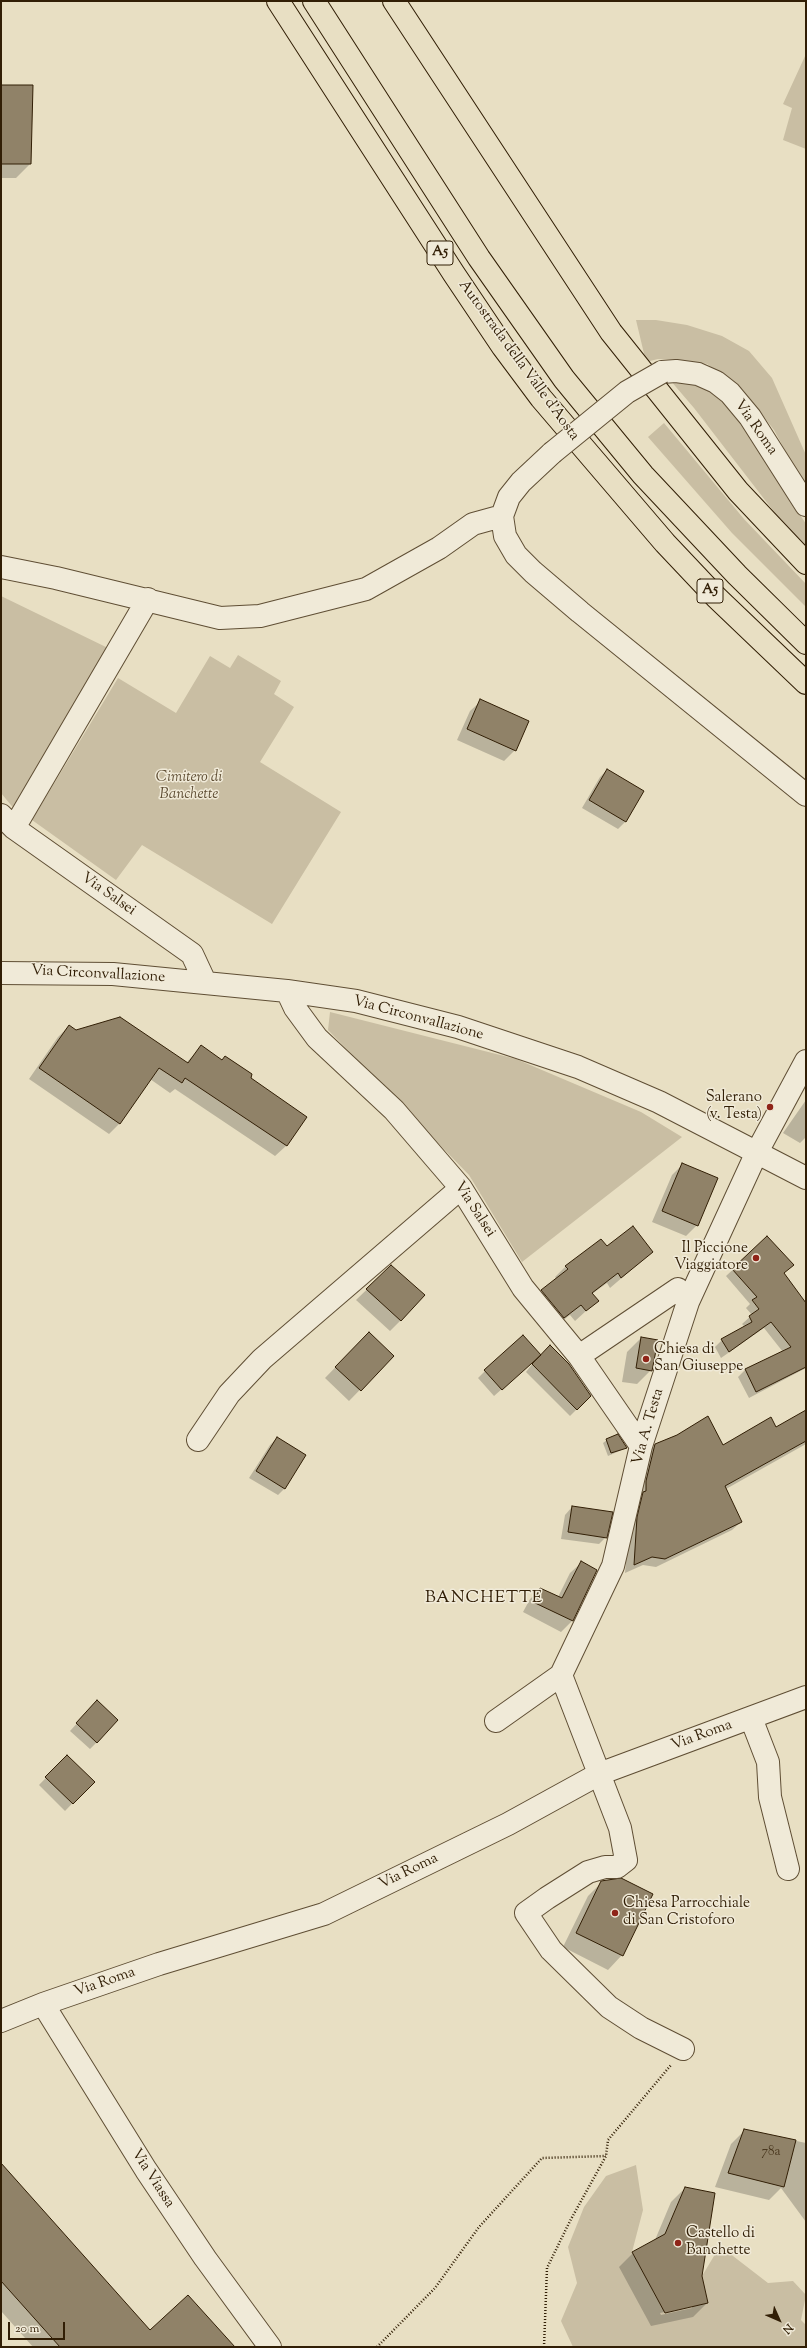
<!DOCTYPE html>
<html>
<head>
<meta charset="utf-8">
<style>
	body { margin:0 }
	#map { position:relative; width:807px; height:2348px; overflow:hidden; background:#e8dfc3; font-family:"Sorts Mill Goudy",serif }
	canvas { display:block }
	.frame { position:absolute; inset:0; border:2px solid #311e05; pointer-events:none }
	.north { position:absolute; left:759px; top:2300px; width:40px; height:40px; -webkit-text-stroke:3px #f0ead8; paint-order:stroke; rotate:135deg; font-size:11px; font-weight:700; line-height:16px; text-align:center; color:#311e05 }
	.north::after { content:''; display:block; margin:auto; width:14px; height:18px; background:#311e05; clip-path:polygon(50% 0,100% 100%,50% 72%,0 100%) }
	.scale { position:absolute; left:8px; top:2322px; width:57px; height:18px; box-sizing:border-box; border:2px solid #311e05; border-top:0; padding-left:5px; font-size:12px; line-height:14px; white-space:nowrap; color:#311e05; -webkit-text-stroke:3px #f0ead8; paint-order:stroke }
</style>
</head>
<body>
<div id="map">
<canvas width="807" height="2348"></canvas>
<div class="frame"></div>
<div class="north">N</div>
<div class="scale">20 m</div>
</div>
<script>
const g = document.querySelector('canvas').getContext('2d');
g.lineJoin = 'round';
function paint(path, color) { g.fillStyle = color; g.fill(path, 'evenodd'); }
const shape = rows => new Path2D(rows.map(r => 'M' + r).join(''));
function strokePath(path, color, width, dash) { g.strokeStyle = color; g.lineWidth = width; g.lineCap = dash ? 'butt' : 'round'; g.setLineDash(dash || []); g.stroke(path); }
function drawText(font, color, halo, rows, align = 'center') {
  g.font = font + ' "Sorts Mill Goudy",serif'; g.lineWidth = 3; g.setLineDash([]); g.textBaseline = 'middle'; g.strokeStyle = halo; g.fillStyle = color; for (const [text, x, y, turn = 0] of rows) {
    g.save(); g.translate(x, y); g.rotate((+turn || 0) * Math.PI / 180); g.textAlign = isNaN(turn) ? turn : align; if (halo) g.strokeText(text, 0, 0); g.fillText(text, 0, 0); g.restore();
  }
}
paint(shape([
	[806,54,806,149,783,140,792,108,783,104],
	[636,320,656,320,687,325,722,336,749,351,772,378,806,455,806,489,774,430,743,390,707,364,682,360,658,359,646,362],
	[670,380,696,384,717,394,733,410,806,524,806,546,785,526,694,408],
	[664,423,744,519,806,584,806,607,732,533,648,437],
	[1,596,108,648,15,810,1,793],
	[238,655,281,681,274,694,294,707,260,762,341,812,272,924,142,845,116,880,32,820,118,678,176,713,210,656,230,668],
	[330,1012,516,1059,641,1112,682,1137,522,1262,469,1175,328,1030],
	[636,2165,643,2210,632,2252,665,2313,708,2303,702,2276,720,2246,768,2283,793,2281,806,2295,801,2320,806,2325,806,2347,573,2347,561,2321,577,2283,568,2247,584,2207,606,2176]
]), '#c9bea3');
paint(shape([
	[1,86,30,164,16,178,1,178],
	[481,701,515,750,504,761,457,740,470,711],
	[607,770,625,822,618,829,582,808,600,777],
	[69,1026,76,1031,186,1063,201,1047,306,1118,286,1146,275,1156,175,1089,170,1093,150,1079,120,1123,109,1134,29,1079,58,1037],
	[806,1100,806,1137,800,1143,783,1133],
	[683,1164,697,1225,686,1236,652,1222,672,1175],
	[767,1238,791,1266,783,1274,806,1304,806,1368,749,1398,738,1377,745,1370,783,1352,764,1328,721,1358,715,1347,722,1340,745,1327,742,1324,752,1315,746,1308,750,1304,726,1276],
	[607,1248,652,1252,610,1288,607,1283,592,1294,597,1301,575,1321,570,1315,553,1328,531,1302,557,1279,555,1277,566,1266],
	[391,1266,401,1320,390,1331,356,1300],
	[641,1338,651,1370,637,1384,622,1382,627,1352],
	[358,1344,393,1356,349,1401,325,1378],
	[540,1356,590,1396,570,1416,526,1372,536,1359,494,1396,478,1378,485,1371],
	[806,1419,806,1444,726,1489,741,1522,732,1530,656,1567,643,1565,625,1573,629,1527,646,1454,655,1445,723,1446],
	[277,1438,285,1488,278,1495,249,1478,270,1445],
	[607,1440,626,1448,608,1456,603,1443],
	[572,1507,606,1537,599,1544,561,1539,565,1515],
	[581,1563,596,1570,572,1621,561,1632,523,1612,530,1599,541,1589,558,1597,570,1573],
	[90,1709,97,1742,90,1749,70,1731],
	[67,1756,93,1782,65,1811,39,1785],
	[602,1882,622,1955,608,1970,563,1947,588,1896],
	[745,2130,806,2143,806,2222,781,2188,769,2200,715,2187,731,2144],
	[1,2165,150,2331,222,2347,33,2347,1,2311],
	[685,2188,707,2303,693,2317,651,2326,619,2267,633,2253,655,2240,671,2202],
	[692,2306,692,2308,661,2315,660,2313]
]), '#0003');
const building = shape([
	[1,85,33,85,31,164,1,164,1,85],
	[480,699,529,721,516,751,467,729,480,699],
	[607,769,644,791,626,822,589,800,607,769],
	[120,1017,188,1063,201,1045,222,1060,225,1056,252,1074,251,1078,307,1117,287,1146,185,1078,182,1083,159,1068,120,1124,39,1068,69,1025,76,1030,120,1017],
	[682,1163,718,1178,698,1226,662,1211,682,1163],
	[633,1226,653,1252,621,1278,618,1273,592,1293,599,1301,586,1311,581,1305,564,1318,541,1290,568,1269,565,1266,601,1239,607,1246,633,1226],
	[767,1236,794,1265,784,1273,806,1303,806,1367,756,1392,745,1369,791,1347,771,1322,729,1352,721,1339,752,1322,749,1316,759,1309,752,1300,757,1297,732,1269,767,1236],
	[391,1265,425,1295,401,1321,366,1289,391,1265],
	[369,1332,394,1356,361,1391,335,1367,369,1332],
	[523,1335,541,1355,502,1390,484,1370,523,1335],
	[641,1337,658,1340,652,1371,636,1368,641,1337],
	[550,1345,569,1364,591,1396,577,1410,532,1364,550,1345],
	[806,1410,806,1441,725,1486,742,1522,665,1559,652,1557,634,1565,637,1517,643,1492,646,1491,646,1481,655,1444,677,1435,708,1416,723,1445,771,1417,776,1427,806,1410],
	[618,1434,627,1448,611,1453,606,1439,618,1434],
	[277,1437,306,1455,285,1489,256,1471,277,1437],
	[572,1506,613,1512,607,1538,568,1532,572,1506],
	[581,1561,597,1570,573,1621,533,1602,540,1588,562,1598,581,1561],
	[97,1700,118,1720,97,1743,76,1723,97,1700],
	[67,1755,95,1782,73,1804,45,1777,67,1755],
	[621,1878,653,1894,623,1956,576,1933,601,1881,621,1878],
	[744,2129,796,2140,784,2187,728,2173,744,2129],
	[1,2163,150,2330,188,2295,235,2347,60,2347,1,2281,1,2163],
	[685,2187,715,2193,702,2276,708,2303,665,2313,632,2252,665,2234,685,2187]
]);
paint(building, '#908268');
strokePath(building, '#311e05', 1);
const minor = shape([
	[662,372,676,371,698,374,716,382,730,393,750,417,806,505],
	[552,453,521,482,509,497,502,516,505,536,516,555,533,572,580,612,806,795],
	[1,567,56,578,220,618,260,616,366,589,439,548,473,524,502,516],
	[1,815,14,828,192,954,205,982],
	[14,828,148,599],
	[1,973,113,974,287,991,356,1001,458,1027,578,1067,659,1102,806,1178],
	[287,991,295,1008,317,1038,394,1110,461,1188,523,1288,579,1356,641,1446],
	[579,1356,678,1289,688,1302],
	[198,1440,229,1394,262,1359,461,1188],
	[751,1718,768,1762,770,1797,788,1869],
	[496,1721,561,1675],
	[43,2004,146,2170,205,2258,270,2347],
	[1,2021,43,2004,159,1964,324,1914,508,1824,599,1774,806,1697],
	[683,2049,641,2028,609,2007,551,1950,526,1913,547,1898,588,1872,605,1867,617,1867,626,1860,620,1828,561,1675,613,1566,641,1446,688,1302,757,1152,806,1061]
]);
const major = shape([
	[394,1,611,332,738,491,806,563]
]);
const highway = shape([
	[278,1,454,274,503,347,541,398,665,543,716,597,806,683],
	[314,1,479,258,564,379,643,475,737,575,806,643]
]);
strokePath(minor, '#5f4e34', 24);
strokePath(major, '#311e05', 24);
strokePath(highway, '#311e05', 24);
strokePath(shape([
	[377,2347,435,2288,479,2227,542,2158,606,2156],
	[544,2347,547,2268,570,2221,606,2156,608,2140,671,2065]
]), '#311e05', 2.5, [1, 2]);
strokePath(minor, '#f0ead8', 22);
strokePath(major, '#e8dfc3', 22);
strokePath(highway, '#e8dfc3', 22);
const minorBridge = shape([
	[552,453,627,392,662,372]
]);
strokePath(minorBridge, '#5f4e34', 24, []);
strokePath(minorBridge, '#f0ead8', 22);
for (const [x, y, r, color] of [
	[770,1107,4,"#8f2418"],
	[756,1258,4,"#8f2418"],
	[646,1359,4,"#8f2418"],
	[615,1913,4,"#8f2418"],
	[678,2243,4,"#8f2418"]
]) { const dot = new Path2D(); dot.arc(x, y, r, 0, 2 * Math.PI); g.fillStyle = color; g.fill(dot); strokePath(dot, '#f0ead8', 1.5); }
drawText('13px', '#49371e', null, [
	["78a",771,2153]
]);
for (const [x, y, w] of [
	[440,253,26],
	[710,591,26]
]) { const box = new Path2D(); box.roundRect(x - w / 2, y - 12, w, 24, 3); g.fillStyle = '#f0ead8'; g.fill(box); strokePath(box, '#311e05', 1); }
drawText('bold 14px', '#311e05', null, [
	["A5",440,253],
	["A5",710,591]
]);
drawText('15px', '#311e05', '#f0ead8', [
	["Autostrada della Valle d'Aosta",518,361,54],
	["Via Roma",755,428,55],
	["Via Salsei",108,895,35],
	["Via Circonvallazione",98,975,3],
	["Via Circonvallazione",418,1019,15],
	["Via Salsei",474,1210,57],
	["Via A. Testa",649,1427,-74],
	["Via Roma",702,1736,-20],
	["Via Roma",409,1872,-26],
	["Via Roma",105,1983,-19],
	["Via Viassa",152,2179,57]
]);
drawText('italic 15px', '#5f4e34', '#f0ead8', [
	["Cimitero di",189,778],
	["Banchette",189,795]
]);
drawText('15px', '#311e05', '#f0ead8', [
	["Salerano",762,1098,"right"],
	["(v. Testa)",762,1115,"right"],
	["Il Piccione",748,1249,"right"],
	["Viaggiatore",748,1266,"right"],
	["Chiesa di",654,1350],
	["San Giuseppe",654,1367],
	["Chiesa Parrocchiale",623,1904],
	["di San Cristoforo",623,1921],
	["Castello di",686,2234],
	["Banchette",686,2251]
], 'left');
g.letterSpacing = '1px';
drawText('17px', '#311e05', '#f0ead8', [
	["BANCHETTE",484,1599]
]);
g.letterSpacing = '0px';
</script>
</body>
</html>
